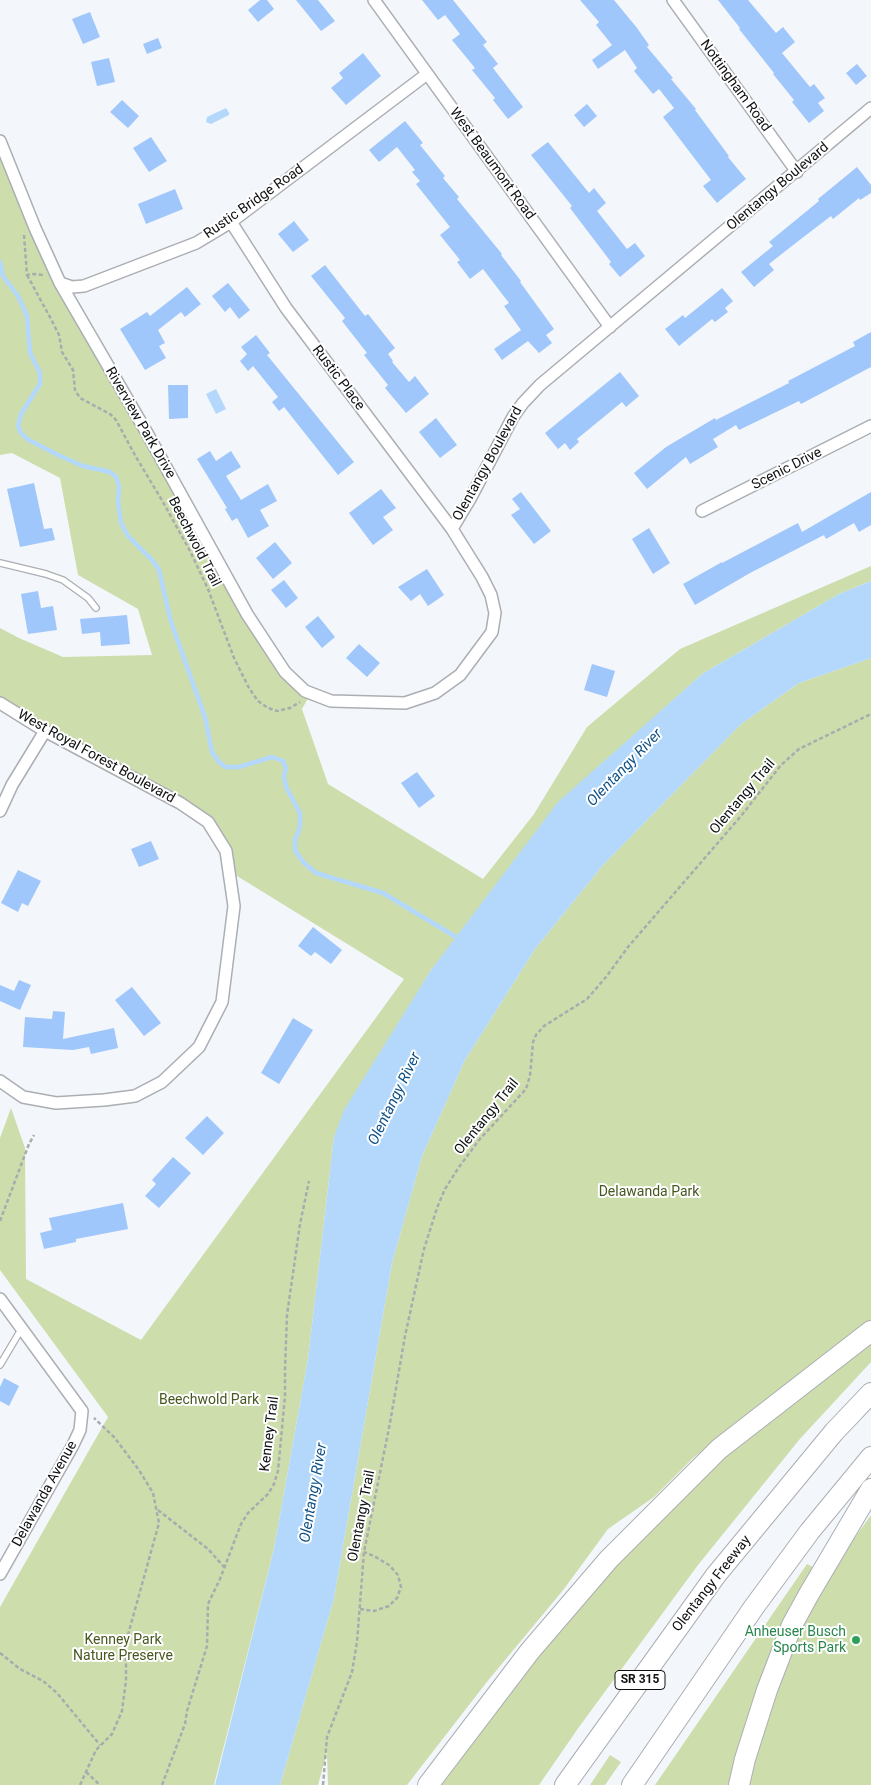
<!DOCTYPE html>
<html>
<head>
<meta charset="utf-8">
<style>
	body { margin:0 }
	canvas { display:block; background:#f3f6fb }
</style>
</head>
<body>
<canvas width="871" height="1785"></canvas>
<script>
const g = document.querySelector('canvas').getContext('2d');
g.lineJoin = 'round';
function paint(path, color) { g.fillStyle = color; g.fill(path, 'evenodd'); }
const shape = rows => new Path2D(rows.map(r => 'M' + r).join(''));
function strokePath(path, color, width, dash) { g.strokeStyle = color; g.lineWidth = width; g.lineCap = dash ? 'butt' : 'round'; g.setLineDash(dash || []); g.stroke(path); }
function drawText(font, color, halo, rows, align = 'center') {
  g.font = font + ' Roboto,sans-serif'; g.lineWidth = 4; g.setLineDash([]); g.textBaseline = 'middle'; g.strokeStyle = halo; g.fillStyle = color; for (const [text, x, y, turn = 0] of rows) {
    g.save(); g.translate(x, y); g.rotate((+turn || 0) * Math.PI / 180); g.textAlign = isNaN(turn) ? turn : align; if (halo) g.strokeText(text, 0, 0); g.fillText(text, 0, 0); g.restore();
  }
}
paint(shape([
	[0,141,35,228,285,672,311,693,302,709,328,784,483,879,534,814,587,727,680,649,871,566,871,581,839,594,702,674,659,713,431,970,334,1137,308,1359,274,1549,214,1785,0,1785,0,1607,108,1417,0,1270,0,1138,11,1108,25,1148,26,1279,141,1340,404,979,229,871,208,822,0,703,0,628,19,638,63,657,152,655,138,609,78,575,60,478,12,453,0,455],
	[871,658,871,1320,805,1369,693,1458,654,1497,608,1529,564,1589,486,1683,407,1785,328,1785,327,1752,318,1785,280,1785,334,1598,392,1263,422,1156,465,1060,535,949,603,865,741,724,799,683],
	[871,1343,871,1362,799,1440,698,1565,579,1727,539,1785,441,1785,567,1620,593,1589,702,1476,786,1408],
	[871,1515,871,1785,747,1785,774,1690,802,1626,838,1561],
	[807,1564,813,1567,746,1725,728,1785,655,1785],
	[610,1755,621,1762,605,1785,590,1785]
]), '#cddeac');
paint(shape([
	[226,108,229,113,229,115,211,124,206,122,207,117],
	[216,389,226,409,216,414,206,394],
	[871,581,871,658,799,683,741,724,603,865,535,949,465,1060,422,1156,392,1263,334,1598,280,1785,215,1785,274,1549,308,1359,334,1137,344,1110,431,970,558,802,702,674,839,594]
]), '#b4d8fc');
strokePath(shape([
	[0,262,3,276,18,296,27,316,30,353,40,373,40,384,21,414,18,426,21,433,27,439,60,456,83,466,110,472,116,477,119,485,118,502,121,523,128,536,153,561,159,570,171,622,205,717,212,752,218,761,225,767,239,767,272,757,283,761,286,768,284,776,286,787,300,813,300,827,295,840,295,850,303,862,316,873,383,893,456,937]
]), '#b4d8fc', 4.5);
paint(shape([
	[260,0,267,0,274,9,258,22,248,10],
	[296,0,318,0,335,21,321,31],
	[422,0,453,0,487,42,483,45,498,64,493,68,523,107,508,119,493,100,495,98,472,70,475,68,452,40,460,34,445,15,438,20],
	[580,0,614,0,637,28,649,45,647,47,673,78,671,79,696,109,695,110,729,156,728,157,746,179,717,203,703,186,711,180,663,117,674,108,659,89,653,94,634,71,637,68,625,50,598,69,592,60,612,45,596,25,599,22],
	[718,0,748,0,776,33,783,27,795,42,782,53,810,87,814,84,825,98,818,103,824,111,809,123,792,102,794,100,773,74,774,73,739,29,740,28],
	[90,12,100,37,83,44,72,19],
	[158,38,162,48,147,54,143,44],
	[363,53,381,76,346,105,331,88,343,78,339,73],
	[109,58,115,82,97,86,91,62],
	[857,64,867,76,856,85,846,73],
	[122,100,139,116,128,128,110,112],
	[587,104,597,116,584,127,574,115],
	[405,121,423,143,420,145,445,176,443,178,459,197,457,199,502,254,501,255,521,281,520,282,554,329,546,335,552,343,539,353,528,341,502,360,494,349,521,330,504,306,509,303,483,269,470,279,457,262,460,260,440,235,450,227,416,184,420,181,412,172,415,170,397,147,379,162,369,150],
	[151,137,167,161,149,172,133,148],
	[548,142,589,193,594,188,606,203,597,211,627,249,635,243,645,256,620,277,609,264,611,262,570,208,572,206,531,155],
	[857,167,871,185,871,193,860,200,859,198,833,219,831,216,797,242,769,264,774,270,754,287,741,272,773,246,769,242,819,201,818,199],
	[175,189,183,209,146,224,138,204],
	[294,221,309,240,293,252,278,234],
	[325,265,365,316,368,314,395,348,388,354,393,361,392,362,409,382,415,376,429,394,406,413,385,388,388,385,364,355,367,353,342,321,345,318,311,276],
	[228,283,250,310,239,319,230,307,225,312,212,296],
	[187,287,201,304,185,317,181,312,158,330,165,343,159,346,166,358,145,370,120,329,147,312,150,316],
	[722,288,733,301,725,308,728,312,715,322,712,319,679,346,665,329,683,315,685,318],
	[871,332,871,367,801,404,799,401,739,430,736,425,713,439,718,447,690,464,686,457,647,489,634,473,666,447,715,418,716,420,789,383,788,381,855,346,853,342],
	[256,335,270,353,267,355,354,462,338,475,284,407,279,411,272,402,278,397,253,366,248,371,240,361,247,354,241,347],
	[620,372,639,396,626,407,622,402,577,439,579,442,570,450,565,443,558,449,545,433],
	[168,385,188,385,188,418,169,419],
	[436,418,457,445,440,458,419,432],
	[210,451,216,461,231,451,241,467,226,476,241,500,268,484,277,501,260,510,269,526,248,538,237,518,232,521,225,509,227,508,197,459],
	[34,483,44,529,52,528,55,540,20,547,7,489],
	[381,489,396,508,383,517,393,530,373,545,349,513],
	[521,492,551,531,534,544,511,515,520,509,512,499],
	[871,492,871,525,859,532,854,523,826,539,824,535,750,573,695,605,683,584,722,562,722,563,798,523,802,532],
	[649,528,670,563,653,574,632,539],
	[275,542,292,563,273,579,256,558],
	[427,569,444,595,428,606,420,594,411,601,398,587],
	[284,580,298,598,286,608,271,590],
	[38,591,41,608,53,606,57,630,28,634,21,594],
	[127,615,130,644,101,646,100,632,82,634,80,619],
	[318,616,335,637,322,648,305,627],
	[359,644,380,663,367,677,346,658],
	[592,664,615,671,607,697,584,690],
	[417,772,435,796,419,808,401,783],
	[151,841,159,859,139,867,131,849],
	[18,870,41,881,28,906,22,903,18,912,1,903],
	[313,927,342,950,331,964,315,952,311,956,298,946],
	[19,980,31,985,20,1010,0,1001,0,985,14,991],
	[132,987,161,1023,144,1036,115,1000],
	[53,1011,65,1012,63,1039,114,1028,118,1048,91,1054,89,1047,73,1050,23,1047,25,1017,52,1019],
	[293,1018,313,1030,279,1084,261,1073],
	[207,1116,224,1133,203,1155,185,1138],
	[173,1157,191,1173,159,1208,145,1196,156,1184,152,1180],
	[123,1203,128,1229,76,1239,76,1242,44,1249,40,1233,52,1230,49,1218],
	[4,1378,19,1386,9,1406,0,1401,0,1387]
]), '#a0c7fb');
const lane = shape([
	[0,563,46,574,63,580,88,598,96,608],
	[0,1365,22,1328]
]);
const street = shape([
	[374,0,610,327],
	[673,0,797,172],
	[0,141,35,228,60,283,147,433,247,614,285,672,305,691,331,701,405,703,435,693,460,675,492,632,495,613,491,595,482,577,452,529,286,308,231,222],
	[60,283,72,287,84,286,196,243,231,222,427,74],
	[702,511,871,426],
	[452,529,470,499,513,417,523,403,540,385,871,108],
	[0,703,45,731,180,803,208,822,226,851,234,906,222,1002,199,1047,162,1082,135,1096,104,1100,56,1103,23,1097,0,1081],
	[0,811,12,785,45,731],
	[0,1299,82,1411,80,1430,73,1445,0,1574]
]);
const highway = shape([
	[428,1785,530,1651,609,1559,719,1449,871,1331],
	[565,1785,716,1575,834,1432,871,1393],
	[632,1785,754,1607,810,1531,871,1457],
	[739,1785,745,1759,767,1690,792,1625,809,1594,871,1489]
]);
strokePath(lane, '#abaeb3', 8);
strokePath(street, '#abaeb3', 14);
strokePath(highway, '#abaeb3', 22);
strokePath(shape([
	[24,235,27,275,34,274,43,275],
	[27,275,51,319,59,335,62,352,73,370,75,390,80,398,110,414,116,420,136,457,163,502,190,551,208,589,234,658,249,688,258,701,268,708,277,711,290,708,300,702],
	[0,1221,29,1144,34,1135],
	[158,1510,208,1549,225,1568],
	[360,1609,374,1611,389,1606,397,1598,401,1587,398,1575,389,1565,374,1556,364,1552],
	[0,1653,20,1669,43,1681,57,1693,100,1745],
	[86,1772,100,1785],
	[80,1785,96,1750,112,1734,122,1711,126,1680,126,1642,159,1523,153,1493,139,1470,114,1437,94,1418],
	[162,1785,185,1724,187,1711,207,1646,208,1604,220,1579,241,1524,248,1513,268,1494,274,1484,278,1471,285,1396,285,1369,287,1315,300,1224,309,1181],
	[323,1785,327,1737,352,1672,357,1642,364,1552,390,1423,405,1336,424,1249,437,1208,445,1189,459,1167,479,1140,526,1089,530,1076,533,1042,536,1035,544,1026,587,999,606,977,628,947,741,816,781,765,799,749,871,714]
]), '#a9abaf', 2.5, [4, 2.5]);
strokePath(lane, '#fff', 5.5);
strokePath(street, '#fff', 11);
strokePath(highway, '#fff', 20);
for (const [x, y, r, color] of [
	[856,1640,5,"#2e9e5b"]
]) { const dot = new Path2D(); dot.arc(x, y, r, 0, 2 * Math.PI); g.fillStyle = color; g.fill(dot); strokePath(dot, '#fff', 2); }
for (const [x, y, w] of [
	[640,1680,50]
]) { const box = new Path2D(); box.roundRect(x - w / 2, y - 9.5, w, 19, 4); g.fillStyle = '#fff'; g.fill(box); strokePath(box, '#0f1011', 1); }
drawText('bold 12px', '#0f1011', null, [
	["SR 315",640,1680]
]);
drawText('14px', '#0f1011', '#fff', [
	["Nottingham Road",735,86,54],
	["West Beaumont Road",492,164,54],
	["Olentangy Boulevard",778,187,-40],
	["Rustic Bridge Road",254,202,-35],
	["Rustic Place",338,378,53],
	["Riverview Park Drive",140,423,60],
	["Olentangy Boulevard",488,464,-61],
	["Scenic Drive",787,469,-27],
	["Beechwold Trail",194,542,63],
	["West Royal Forest Boulevard",96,757,29],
	["Olentangy Trail",743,797,-50],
	["Olentangy Trail",487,1117,-51],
	["Kenney Trail",270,1434,-83],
	["Delawanda Avenue",45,1494,-61],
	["Olentangy Trail",362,1516,-79],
	["Olentangy Freeway",712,1584,-52]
]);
drawText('14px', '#485720', '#fff', [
	["Delawanda Park",649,1192],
	["Beechwold Park",209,1400],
	["Kenney Park",123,1640],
	["Nature Preserve",123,1656]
]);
drawText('14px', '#27864d', '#fff', [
	["Anheuser Busch",846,1632],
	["Sports Park",846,1648]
], 'right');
drawText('italic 15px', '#105287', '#fff', [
	["Olentangy River",625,768,-46],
	["Olentangy River",395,1099,-64],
	["Olentangy River",314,1493,-80]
]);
</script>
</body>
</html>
